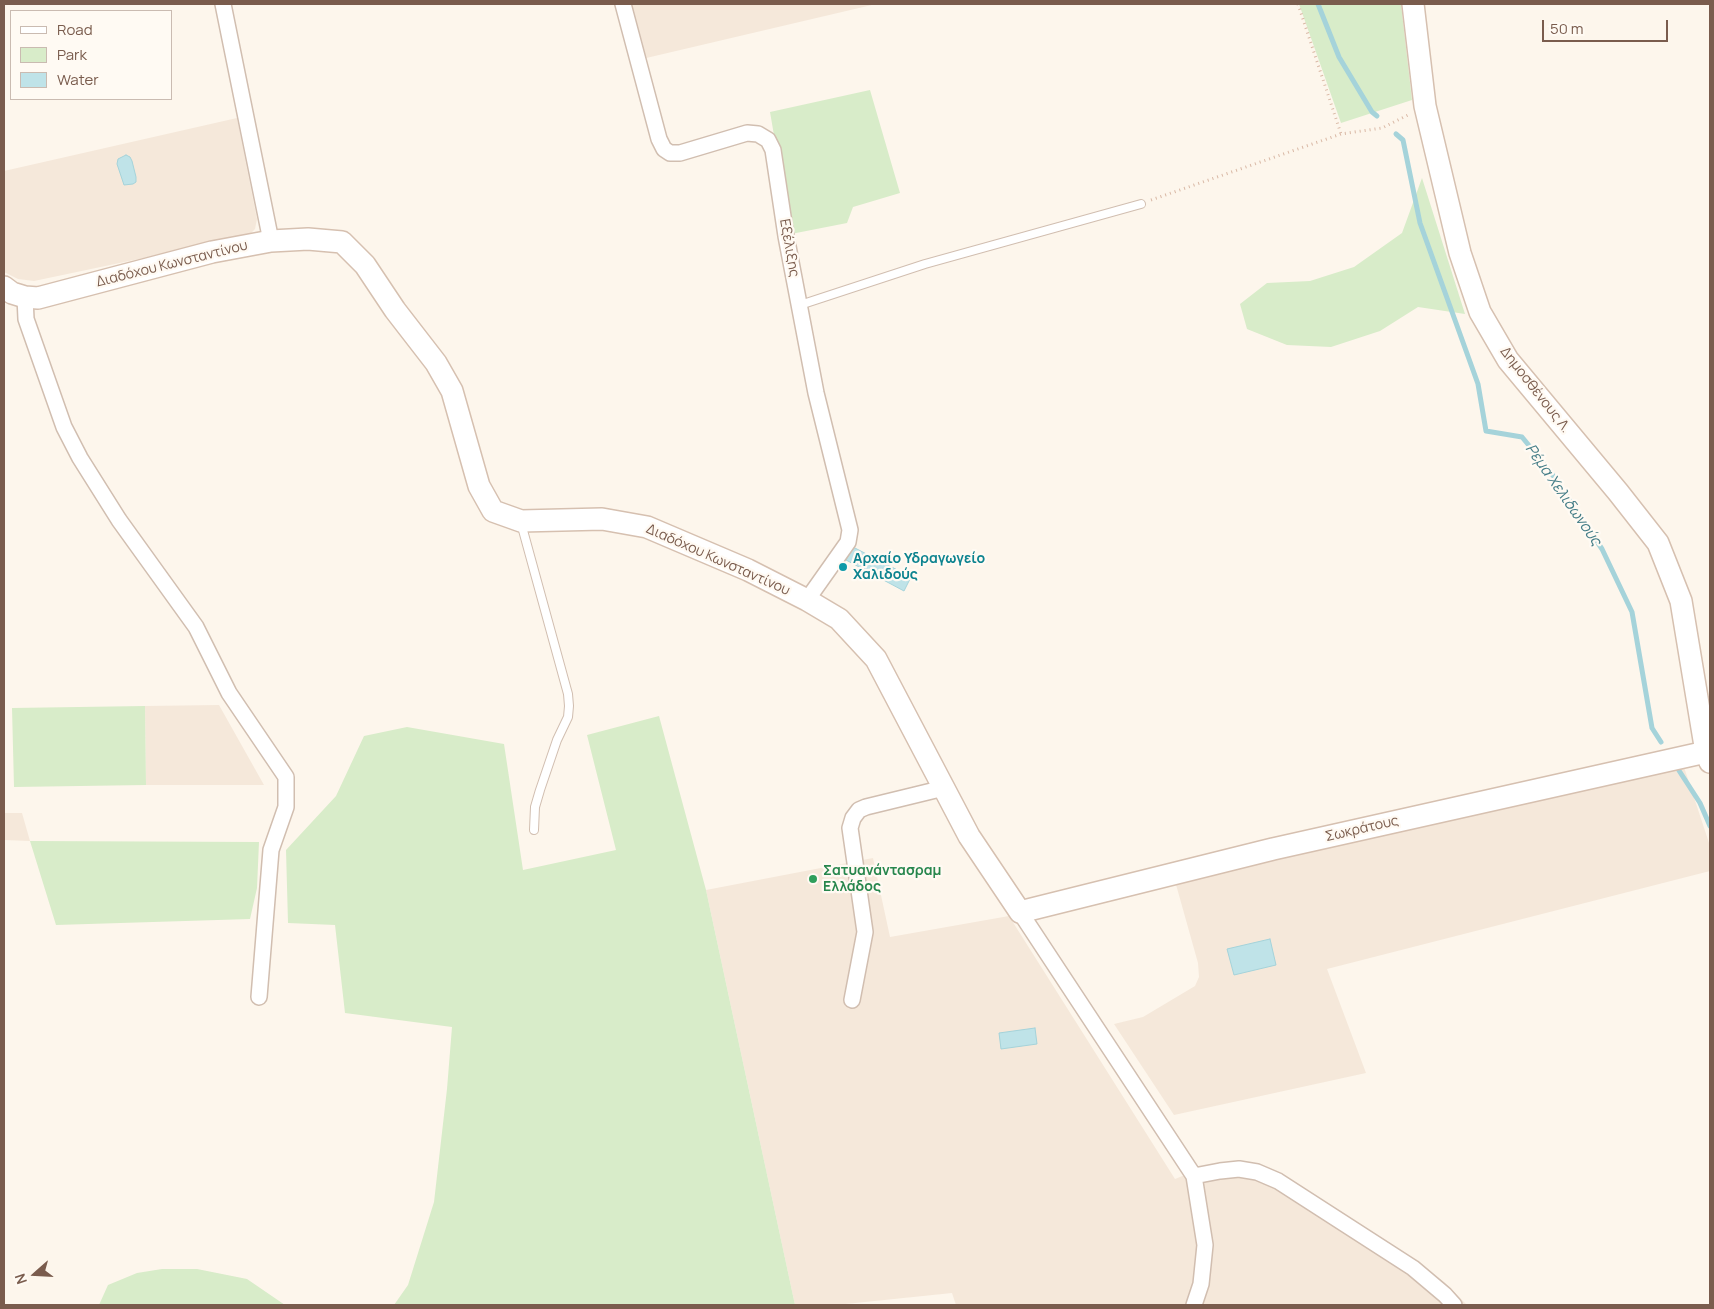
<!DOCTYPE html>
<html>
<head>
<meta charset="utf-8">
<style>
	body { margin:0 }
	#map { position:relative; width:1714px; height:1309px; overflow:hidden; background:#fdf6ec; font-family:Manrope,sans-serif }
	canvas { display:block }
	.frame { position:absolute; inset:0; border:5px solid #7a5c4d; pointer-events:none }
	.legend { position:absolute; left:10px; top:10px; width:162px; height:90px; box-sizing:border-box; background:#fffaf3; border:1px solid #cabbb1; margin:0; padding:6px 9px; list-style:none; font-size:15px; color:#7a5c4d }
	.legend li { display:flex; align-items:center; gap:10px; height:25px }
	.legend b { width:25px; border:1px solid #cabbb1 }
	.north { position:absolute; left:10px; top:1249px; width:50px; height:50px; -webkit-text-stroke:4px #fffaf3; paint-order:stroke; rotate:251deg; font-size:14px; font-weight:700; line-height:20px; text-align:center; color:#7a5c4d }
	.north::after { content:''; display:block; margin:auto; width:18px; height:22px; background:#7a5c4d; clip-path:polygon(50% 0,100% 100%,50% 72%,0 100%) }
	.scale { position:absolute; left:1542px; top:20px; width:126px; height:22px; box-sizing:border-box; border:2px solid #7a5c4d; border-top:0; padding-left:6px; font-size:15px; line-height:18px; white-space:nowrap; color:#7a5c4d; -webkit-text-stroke:4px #fffaf3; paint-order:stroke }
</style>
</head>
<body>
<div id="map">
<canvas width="1714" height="1309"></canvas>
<div class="frame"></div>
<ul class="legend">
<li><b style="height:6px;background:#fff"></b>Road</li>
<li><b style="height:14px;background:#d8ecc9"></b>Park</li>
<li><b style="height:14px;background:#bfe3e8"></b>Water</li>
</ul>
<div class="north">N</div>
<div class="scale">50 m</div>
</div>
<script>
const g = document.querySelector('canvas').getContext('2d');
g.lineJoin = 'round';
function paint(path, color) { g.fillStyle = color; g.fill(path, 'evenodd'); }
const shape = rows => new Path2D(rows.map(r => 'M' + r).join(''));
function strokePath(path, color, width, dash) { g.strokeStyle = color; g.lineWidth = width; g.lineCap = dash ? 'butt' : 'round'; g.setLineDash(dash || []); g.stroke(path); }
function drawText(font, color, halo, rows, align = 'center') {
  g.font = font + ' Manrope,sans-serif'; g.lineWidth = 4.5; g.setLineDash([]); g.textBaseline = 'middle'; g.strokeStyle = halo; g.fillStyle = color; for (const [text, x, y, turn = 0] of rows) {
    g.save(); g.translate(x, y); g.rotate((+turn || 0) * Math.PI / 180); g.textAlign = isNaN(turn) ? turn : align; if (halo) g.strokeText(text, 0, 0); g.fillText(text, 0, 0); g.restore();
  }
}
paint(shape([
	[628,4,876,4,642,59],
	[237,118,257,219,255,229,248,236,34,281,18,279,4,272,4,171],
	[219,705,264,785,146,785,145,706],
	[1682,761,1710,846,1710,871,1327,969,1366,1073,1174,1115,1114,1024,1143,1017,1195,986,1199,977,1198,963,1175,881],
	[4,813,22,813,30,841,4,840],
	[873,858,890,937,1009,916,1175,1179,1207,1166,1232,1162,1251,1163,1267,1168,1411,1257,1444,1282,1467,1305,956,1305,952,1293,836,1305,795,1305,706,890]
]), '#f5e8da');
paint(shape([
	[1299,4,1401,4,1412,100,1341,123],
	[870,90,900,193,853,207,847,223,791,234,770,112],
	[1422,178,1465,314,1418,307,1380,331,1331,347,1287,345,1247,329,1240,304,1267,283,1310,281,1354,267,1402,233],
	[145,706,146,785,14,787,12,708],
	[659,716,706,890,795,1305,394,1305,408,1285,434,1202,447,1089,452,1027,345,1013,335,925,288,923,286,850,336,796,364,736,407,727,504,744,523,870,616,850,587,735],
	[30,841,259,842,257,888,250,919,56,925],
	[162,1269,197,1269,247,1279,285,1305,99,1305,108,1285,137,1273]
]), '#d8ecc9');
const water = shape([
	[126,155,130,157,132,161,136,177,136,182,133,184,124,185,117,164,118,159,126,155],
	[853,547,911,577,904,591,846,560,853,547],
	[1270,939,1276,965,1234,975,1227,949,1270,939],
	[1035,1028,1037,1044,1001,1049,999,1033,1035,1028]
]);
paint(water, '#bfe3e8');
strokePath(water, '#a5d3da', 1);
strokePath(shape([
	[1318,4,1339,57,1372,112,1377,116],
	[1396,134,1403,140,1420,223,1478,384,1486,431,1522,437,1550,471,1602,549,1632,612,1652,728,1661,742],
	[1678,769,1700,803,1710,826]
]), '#a5d3da', 5);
const lane = shape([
	[800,305,925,264,1141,204],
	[521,523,568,694,569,706,568,717,557,740,540,790,535,807,534,830]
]);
const street = shape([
	[223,4,271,241],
	[623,4,659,139,664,149,670,153,680,153,747,133,758,134,768,140,773,150,786,236,816,393,850,530,848,542,807,600],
	[25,297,26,319,64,427,80,458,119,520,196,627,229,693,286,777,286,807,271,850,259,997],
	[1020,912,1194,1176,1205,1245,1201,1284,1194,1305],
	[852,1000,865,932,850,828,853,818,859,810,866,807,944,788],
	[1194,1176,1220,1171,1239,1169,1257,1172,1278,1181,1413,1268,1445,1295,1454,1305]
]);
const secondary = shape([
	[1413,4,1425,106,1460,253,1480,312,1508,360,1618,492,1658,543,1681,601,1706,752,1710,762],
	[4,287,12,293,25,297,38,298,212,252,271,241,308,239,342,242,365,265,395,310,436,363,452,391,479,486,493,511,521,521,602,519,647,527,748,570,807,600,839,619,876,659,969,836,1020,912,1273,849,1706,752]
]);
strokePath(lane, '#d1beb0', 10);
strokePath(street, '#d1beb0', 18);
strokePath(secondary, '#d6c0b0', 24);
strokePath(shape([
	[1298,4,1341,134],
	[1151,200,1341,134,1382,128,1410,114]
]), '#d9b8a5', 3, [1, 4]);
strokePath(lane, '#fff', 8);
strokePath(street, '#fff', 15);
strokePath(secondary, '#fff', 21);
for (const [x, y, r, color] of [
	[843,567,5,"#0f9aa8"],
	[813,879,5,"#2e9e5b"]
]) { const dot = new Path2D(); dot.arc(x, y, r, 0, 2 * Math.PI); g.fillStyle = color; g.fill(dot); strokePath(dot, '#fffaf3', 2); }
drawText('14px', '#7a5c4d', '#fffaf3', [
	["Εξέλιξης",789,248,80],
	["Διαδόχου Κωνσταντίνου",172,264,-14],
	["Δημοσθένους Λ.",1535,390,52],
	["Διαδόχου Κωνσταντίνου",718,560,24],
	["Σωκράτους",1362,829,-13]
]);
drawText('bold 14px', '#0d838f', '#fffaf3', [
	["Αρχαίο Υδραγωγείο",853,559],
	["Χαλιδούς",853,575]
], 'left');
drawText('bold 14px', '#27864d', '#fffaf3', [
	["Σατυανάντασραμ",823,871],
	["Ελλάδος",823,887]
], 'left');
drawText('italic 15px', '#437c86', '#fffaf3', [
	["Ρέμα Χελιδωνούς",1563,495,55]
]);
</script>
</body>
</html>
